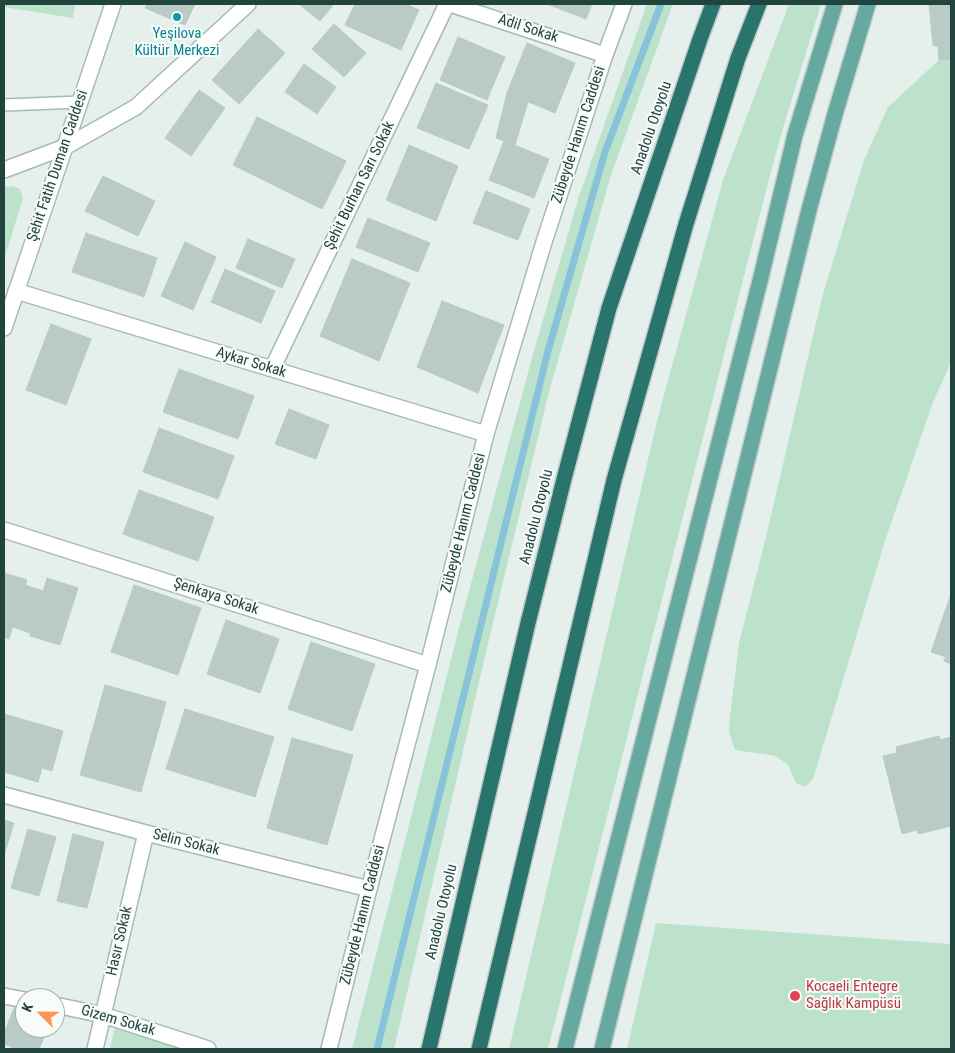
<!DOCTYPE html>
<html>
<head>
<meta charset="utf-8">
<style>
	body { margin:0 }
	#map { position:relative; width:955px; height:1053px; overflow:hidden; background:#e5f0ec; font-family:"Roboto Condensed",sans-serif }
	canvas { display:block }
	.frame { position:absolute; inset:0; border:5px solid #22443f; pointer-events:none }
	.north { position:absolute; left:15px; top:988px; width:50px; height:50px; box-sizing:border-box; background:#f7fbfa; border:1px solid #a2b2af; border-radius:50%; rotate:293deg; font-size:14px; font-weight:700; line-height:20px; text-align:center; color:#22443f }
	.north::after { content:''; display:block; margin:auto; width:18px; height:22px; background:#ff9354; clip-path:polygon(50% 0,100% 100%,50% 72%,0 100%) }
</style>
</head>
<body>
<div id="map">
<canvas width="955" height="1053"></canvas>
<div class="frame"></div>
<div class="north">K</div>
</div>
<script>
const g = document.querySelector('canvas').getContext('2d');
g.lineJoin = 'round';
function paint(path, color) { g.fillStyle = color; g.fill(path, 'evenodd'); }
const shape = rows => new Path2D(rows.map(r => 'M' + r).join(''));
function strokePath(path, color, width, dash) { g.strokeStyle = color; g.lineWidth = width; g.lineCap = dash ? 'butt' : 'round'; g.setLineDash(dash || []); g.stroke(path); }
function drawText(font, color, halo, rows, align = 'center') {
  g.font = font + ' "Roboto Condensed",sans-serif'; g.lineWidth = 4; g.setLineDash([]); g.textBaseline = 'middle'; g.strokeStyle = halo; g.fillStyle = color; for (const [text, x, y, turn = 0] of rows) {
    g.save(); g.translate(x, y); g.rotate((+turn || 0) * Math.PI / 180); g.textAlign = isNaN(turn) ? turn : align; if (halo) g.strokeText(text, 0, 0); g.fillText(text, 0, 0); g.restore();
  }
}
paint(shape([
	[4,4,75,4,73,18,4,7],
	[647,4,673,4,611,175,549,392,486,652,394,1049,352,1049,459,628,533,354,579,196],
	[789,4,821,4,780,138,749,256,548,1049,509,1049,658,417,723,180],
	[951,59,951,362,932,405,886,538,813,779,805,787,796,783,788,765,776,756,735,750,729,732,730,716,739,643,766,537,822,297,864,160,888,107,939,60],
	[12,186,20,189,23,198,4,260,4,187],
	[656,923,951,944,951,1049,627,1049],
	[117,1019,208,1049,110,1049]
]), '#bde2cb');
strokePath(shape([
	[377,1049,548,351,605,152,661,4]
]), '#89c3d9', 7);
const building = shape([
	[147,4,195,4,185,25,145,8,147,4],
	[299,4,334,4,320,21,299,4],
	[355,4,405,4,419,10,401,50,345,25,355,4],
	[547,4,592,4,586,19,547,4],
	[929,4,951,4,951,59,939,60,938,47,933,45,929,4],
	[334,24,366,53,344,77,312,49,334,24],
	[258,29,285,53,239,104,212,80,258,29],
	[458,37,505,57,487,100,440,80,458,37],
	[527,43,575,63,555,113,507,93,527,43],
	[304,64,336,87,317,114,285,92,304,64],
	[436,83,488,105,469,149,417,128,436,83],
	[199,90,225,108,191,156,165,138,199,90],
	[507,93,528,102,515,145,496,138,507,93],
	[257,117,346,161,322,209,233,165,257,117],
	[504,141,549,159,534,198,489,180,504,141],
	[409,145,458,166,436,221,386,200,409,145],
	[103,176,155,201,138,236,85,211,103,176],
	[486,191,530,209,518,240,473,223,486,191],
	[368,218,430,243,418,272,356,247,368,218],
	[86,233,157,258,144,297,72,272,86,233],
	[248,239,295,259,282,288,236,268,248,239],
	[185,242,216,257,193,310,161,296,185,242],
	[352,259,410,283,379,361,320,336,352,259],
	[225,269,275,291,261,323,211,302,225,269],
	[442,301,504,325,492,356,430,333,442,301],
	[51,324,91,339,66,405,26,390,51,324],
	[430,333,492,356,478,393,417,367,430,333],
	[179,369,254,396,238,439,163,412,179,369],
	[289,409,329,425,316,459,275,444,289,409],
	[159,428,234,456,218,499,143,472,159,428],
	[139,490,214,517,198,561,123,534,139,490],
	[4,573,27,580,9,639,4,637,4,573],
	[47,578,78,588,60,645,30,636,47,578],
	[25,585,43,591,30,633,13,627,25,585],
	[134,585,201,608,178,675,111,652,134,585],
	[951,594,951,664,944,661,946,657,931,652,951,594],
	[226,620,279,639,260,693,207,674,226,620],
	[311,642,375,664,352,731,288,709,311,642],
	[105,685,166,702,141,792,80,775,105,685],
	[185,709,274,737,255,797,166,769,185,709],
	[4,714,63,731,52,771,42,768,38,782,4,772,4,714],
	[939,736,940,740,951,737,951,826,918,834,917,830,902,834,883,756,897,753,896,747,939,736],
	[292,738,353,755,327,845,267,828,292,738],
	[4,820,14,823,4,855,4,820],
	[28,829,56,837,39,896,11,888,28,829],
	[73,834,104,842,87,908,57,901,73,834],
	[17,1001,25,1004,25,1028,48,1028,39,1049,16,1049,4,1044,4,1033,17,1001]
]);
paint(building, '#bacbc6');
strokePath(building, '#b7cac5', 1);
const service = shape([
	[4,105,80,102]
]);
const minor = shape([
	[450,4,605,55],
	[4,170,65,147,136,107,248,4],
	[16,291,486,434],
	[272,369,447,4],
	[4,530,428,665],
	[4,795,146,833,369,889],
	[4,996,25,1000],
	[55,1005,103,1015,208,1049],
	[95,1049,146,833]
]);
const tertiary = shape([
	[4,328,113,4],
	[329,1049,369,889,428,665,486,434,544,242,605,55,624,4]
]);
const primary = shape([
	[565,1049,761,277,795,135,835,4],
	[602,1049,809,210,835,114,868,4]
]);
const motorway = shape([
	[429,1049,527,627,564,479,609,308,700,39,713,4],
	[479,1049,614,480,686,224,738,58,759,4]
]);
strokePath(service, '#a7b9b5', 14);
strokePath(minor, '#a7b9b5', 18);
strokePath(tertiary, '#a7b9b5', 18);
strokePath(primary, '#c1cbc9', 18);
strokePath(motorway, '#c1cbc9', 18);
strokePath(service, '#fff', 11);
strokePath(minor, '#fff', 15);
strokePath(tertiary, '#fff', 15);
strokePath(primary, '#66a9a0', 15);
strokePath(motorway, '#2a746e', 15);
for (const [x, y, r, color] of [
	[177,17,5,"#0f9aa8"],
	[795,996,6,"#e0444e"]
]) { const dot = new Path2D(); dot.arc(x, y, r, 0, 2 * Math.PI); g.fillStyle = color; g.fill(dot); strokePath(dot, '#f7fbfa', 2); }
drawText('15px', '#22443f', '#f7fbfa', [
	["Adil Sokak",528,29,18],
	["Anadolu Otoyolu",652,128,-71],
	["Zübeyde Hanım Caddesi",579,135,-72],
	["Şehit Fatih Duman Caddesi",58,166,-71],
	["Şehit Burhan Sarı Sokak",360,186,-64],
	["Aykar Sokak",251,363,17],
	["Anadolu Otoyolu",537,517,-76],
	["Zübeyde Hanım Caddesi",464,523,-76],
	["Şenkaya Sokak",216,597,18],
	["Selin Sokak",186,843,14],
	["Anadolu Otoyolu",442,912,-77],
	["Zübeyde Hanım Caddesi",363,915,-76],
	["Hasır Sokak",120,941,-77],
	["Gizem Sokak",118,1021,16]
]);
drawText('15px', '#0d838f', '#f7fbfa', [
	["Yeşilova",177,34],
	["Kültür Merkezi",177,51]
]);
drawText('15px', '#be3a42', '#f7fbfa', [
	["Kocaeli Entegre",806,987],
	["Sağlık Kampüsü",806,1004]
], 'left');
</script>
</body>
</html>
